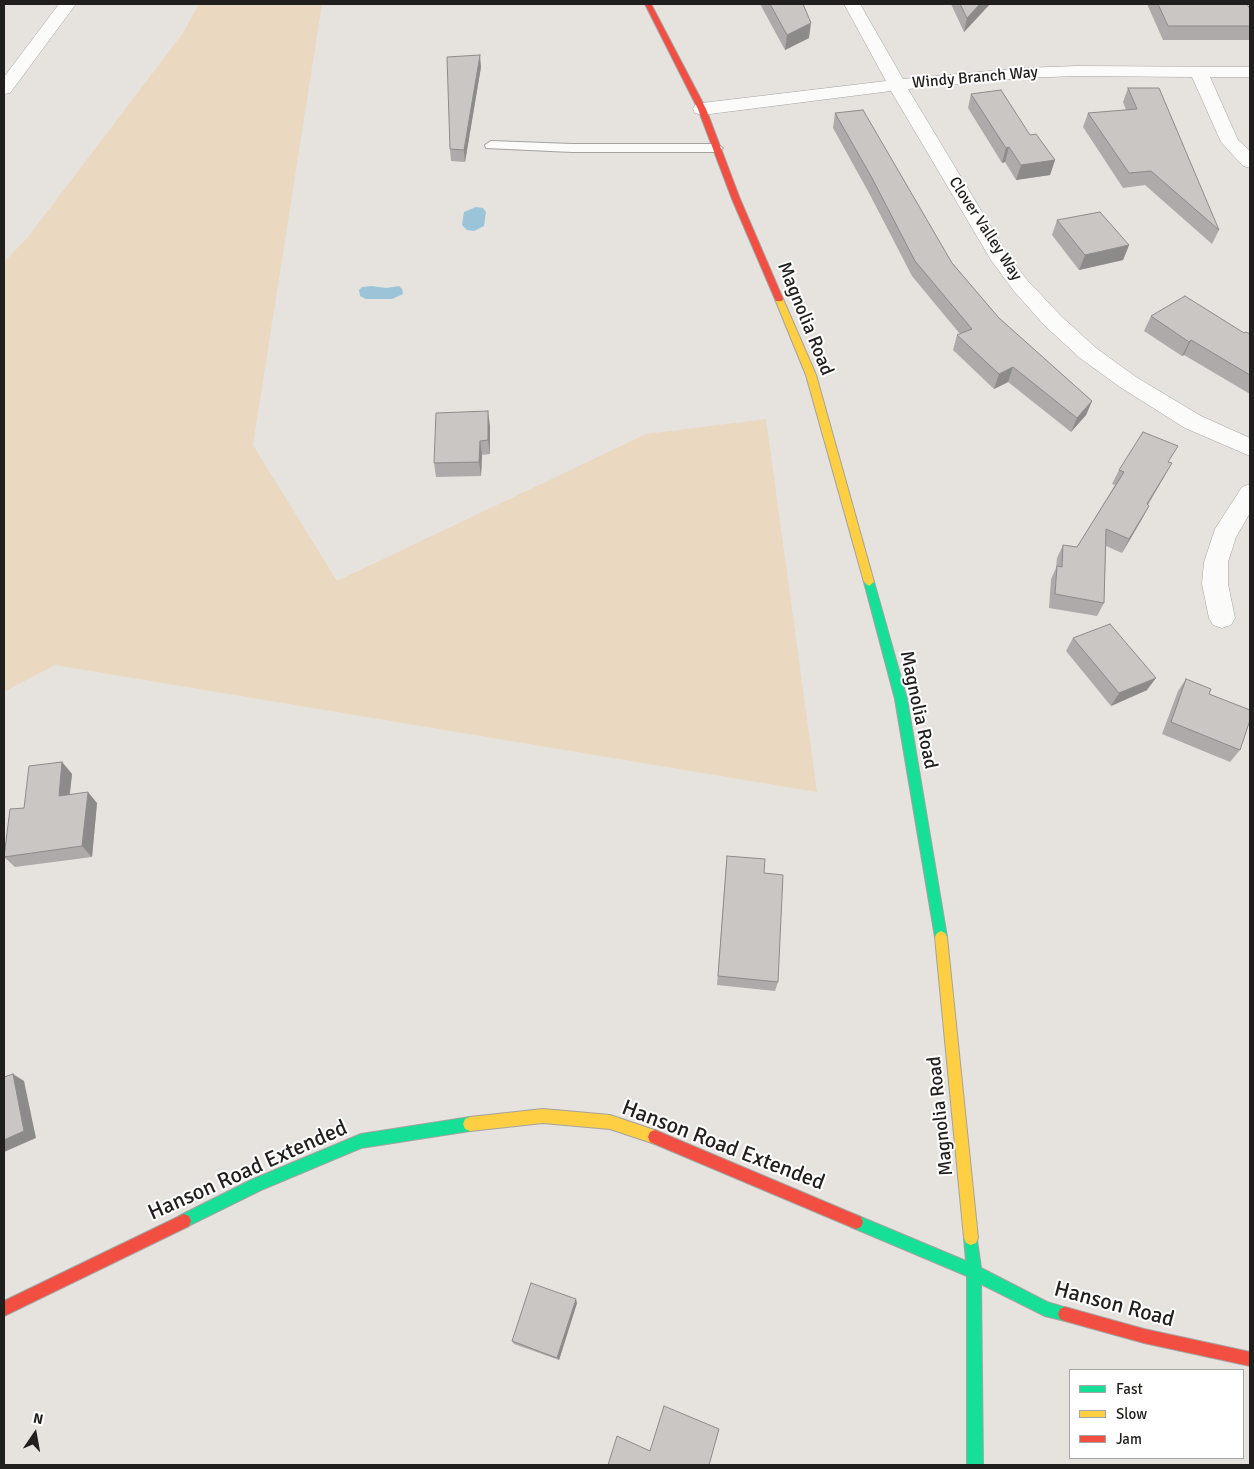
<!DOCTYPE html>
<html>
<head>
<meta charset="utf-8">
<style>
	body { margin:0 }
	#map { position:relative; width:1254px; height:1469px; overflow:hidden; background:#e6e3df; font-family:Signika,sans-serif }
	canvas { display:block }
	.frame { position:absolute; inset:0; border:5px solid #211f1d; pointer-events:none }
	.legend { position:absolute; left:1069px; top:1369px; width:175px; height:90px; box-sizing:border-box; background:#fff; border:1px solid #a6a5a5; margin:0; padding:6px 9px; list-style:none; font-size:15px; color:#211f1d }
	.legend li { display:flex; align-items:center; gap:10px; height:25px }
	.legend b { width:25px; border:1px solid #a6a5a5 }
	.north { position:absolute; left:10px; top:1409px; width:50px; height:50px; -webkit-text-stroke:4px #fff; paint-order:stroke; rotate:12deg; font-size:14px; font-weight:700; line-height:20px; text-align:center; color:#211f1d }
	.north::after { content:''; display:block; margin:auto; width:18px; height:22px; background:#211f1d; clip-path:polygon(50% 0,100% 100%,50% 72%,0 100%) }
</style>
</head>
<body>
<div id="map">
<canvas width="1254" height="1469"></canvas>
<div class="frame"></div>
<ul class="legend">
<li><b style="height:6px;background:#16e098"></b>Fast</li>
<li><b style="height:6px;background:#ffcf43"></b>Slow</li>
<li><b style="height:6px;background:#f24e42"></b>Jam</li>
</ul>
<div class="north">N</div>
</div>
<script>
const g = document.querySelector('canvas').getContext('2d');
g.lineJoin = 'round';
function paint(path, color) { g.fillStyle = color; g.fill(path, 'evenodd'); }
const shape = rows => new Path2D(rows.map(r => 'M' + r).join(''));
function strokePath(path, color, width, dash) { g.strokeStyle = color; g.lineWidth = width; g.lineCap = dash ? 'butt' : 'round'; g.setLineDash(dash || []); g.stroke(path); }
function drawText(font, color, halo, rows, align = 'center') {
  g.font = font + ' Signika,sans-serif'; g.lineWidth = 4; g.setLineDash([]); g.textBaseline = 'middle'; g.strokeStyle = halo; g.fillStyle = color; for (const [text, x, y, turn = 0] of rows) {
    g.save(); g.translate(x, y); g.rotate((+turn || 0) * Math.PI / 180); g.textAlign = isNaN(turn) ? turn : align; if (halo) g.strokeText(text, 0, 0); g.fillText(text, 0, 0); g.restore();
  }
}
paint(shape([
	[199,4,322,4,253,445,337,581,646,434,766,419,817,792,55,665,4,692,4,262,28,237,183,33]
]), '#ead8c1');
paint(shape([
	[476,207,483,208,486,212,484,226,474,231,467,230,462,225,464,212],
	[372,286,386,288,399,286,402,289,403,294,392,299,366,299,360,296,359,290,362,287]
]), '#9cc4d9');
const lane = shape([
	[491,141,572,144,717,144,723,148,717,152,572,152,486,148,485,145,491,141]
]);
const street = shape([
	[59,4,76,4,10,93,4,94,4,77,59,4],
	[844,4,860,4,903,79,1023,68,1077,66,1250,67,1250,77,1210,77,1238,140,1250,151,1250,168,1243,166,1221,142,1192,77,1077,76,1023,78,908,89,1006,252,1027,280,1061,316,1096,348,1136,377,1201,416,1250,438,1250,456,1185,428,1120,387,1080,358,1045,326,1013,290,991,260,891,91,702,115,695,113,693,109,695,105,702,103,886,81,844,4],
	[1250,484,1250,513,1236,537,1228,562,1228,584,1235,618,1231,625,1222,628,1213,625,1209,618,1202,584,1204,562,1215,529,1242,487,1250,484]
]);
const fast = shape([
	[869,578,874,582,907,699,947,937,945,941,941,943,937,941,935,937,895,699,864,582,869,578],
	[470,1117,475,1119,477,1124,475,1129,470,1131,361,1148,261,1190,184,1228,179,1226,177,1221,179,1216,251,1180,361,1134,470,1117],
	[856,1215,966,1261,964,1238,966,1233,971,1231,976,1233,981,1268,1047,1302,1070,1309,1072,1314,1070,1319,1065,1321,1045,1316,981,1284,983,1465,967,1465,967,1276,851,1227,849,1222,851,1217,856,1215]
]);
const slow = shape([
	[779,296,783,299,816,375,874,582,869,586,864,582,806,375,775,299,779,296],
	[941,931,945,933,947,937,978,1238,976,1243,971,1245,966,1243,964,1238,935,937,937,933,941,931],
	[543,1109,610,1115,660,1132,662,1137,660,1142,655,1144,610,1129,543,1123,470,1131,465,1129,463,1124,465,1119,470,1117,543,1109]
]);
const jam = shape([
	[645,4,651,4,706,109,740,199,783,299,782,301,776,301,775,299,732,199,698,109,645,4],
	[655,1130,861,1217,863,1222,861,1227,856,1229,650,1142,648,1137,650,1132,655,1130],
	[184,1214,189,1216,191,1221,189,1226,4,1316,4,1301,184,1214],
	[1065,1307,1144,1329,1250,1352,1250,1366,1144,1343,1065,1321,1060,1319,1058,1314,1060,1309,1065,1307]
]);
strokePath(lane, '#a3a29f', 2);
strokePath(street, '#a3a29f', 1);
strokePath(fast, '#a3a29f', 2);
strokePath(slow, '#a3a29f', 2);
strokePath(jam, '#a3a29f', 2);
paint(lane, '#fbfbfa');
paint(street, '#fbfbfa');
paint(fast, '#16e098');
paint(slow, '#ffcf43');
paint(jam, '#f24e42');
paint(shape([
	[760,4,803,4,809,38,785,50],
	[951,4,990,4,964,32],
	[1147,4,1247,4,1250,9,1250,40,1163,40],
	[481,67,465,162,451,161,450,149],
	[1128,88,1219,230,1212,244,1145,185,1123,188,1083,127,1088,113,1126,110,1123,102],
	[971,94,1030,135,1055,160,1050,175,1016,180,1005,162,1002,163,968,108],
	[835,113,952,263,999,318,1092,401,1086,415,1071,432,1008,382,994,389,953,350,957,335,960,334,912,276,869,193,833,128],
	[1057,220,1129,245,1123,260,1079,270,1052,235],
	[1151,316,1250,334,1250,394,1184,355,1182,356,1144,331],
	[490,426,490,454,482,455,481,476,436,477,434,463],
	[1169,462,1164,477,1148,505,1149,506,1122,553,1106,546,1104,603,1097,616,1049,608,1051,579,1056,568,1057,558,1063,545,1077,547,1115,485,1112,484,1119,470],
	[1073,638,1147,690,1111,706,1066,651],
	[1186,679,1209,694,1240,750,1230,762,1162,734,1178,691],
	[62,762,72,774,70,794,97,803,92,857,15,867,4,857,24,808],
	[727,856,764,873,778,982,775,991,717,985,726,866],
	[577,1303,559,1360,514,1344,512,1341]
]), '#adaaa9');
paint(shape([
	[980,4,990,4,964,32,967,18],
	[811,23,809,38,785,50,787,35],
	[480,55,481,67,465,162,464,150],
	[1009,147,1005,162,1002,163,1006,148],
	[1055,160,1050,175,1016,180,1021,165],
	[1129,245,1123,260,1079,270,1085,255],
	[1191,340,1184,355,1182,356,1189,342],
	[1013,367,1008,382,994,389,999,374],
	[1092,401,1086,415,1071,432,1077,418],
	[488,411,490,426,490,454,488,440],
	[480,441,482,455,481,476,479,462],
	[1172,463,1164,477,1139,518,1147,504],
	[1149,506,1142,519,1122,553,1129,539],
	[1156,678,1147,690,1111,706,1119,693],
	[62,762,72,774,68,807,59,796],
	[88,792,97,803,92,857,82,846],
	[13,1074,24,1081,36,1138,4,1152,4,1140],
	[576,1299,577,1303,559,1360,557,1358]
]), '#8d8b89');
const building = shape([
	[770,4,803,4,811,23,787,35,770,4],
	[960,4,980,4,967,18,960,4],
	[1158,4,1247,4,1250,9,1250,26,1168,26,1158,4],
	[480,55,464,150,450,149,447,57,480,55],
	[1128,88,1159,88,1219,230,1151,171,1129,173,1088,113,1137,109,1128,88],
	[1001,90,1030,135,1036,134,1055,160,1021,165,1009,147,1006,148,971,94,1001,90],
	[863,110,952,263,999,318,1092,401,1077,418,1013,367,999,374,957,335,972,329,915,261,872,178,835,113,863,110],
	[1100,212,1129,245,1085,255,1057,220,1100,212],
	[1185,296,1244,333,1246,332,1250,334,1250,375,1191,340,1189,342,1151,316,1185,296],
	[488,411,488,440,480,441,479,462,434,463,436,413,488,411],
	[1143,432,1178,446,1168,462,1172,463,1147,504,1149,506,1129,539,1106,529,1104,603,1055,594,1057,566,1062,567,1063,545,1077,547,1124,472,1119,470,1143,432],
	[1110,624,1156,678,1119,693,1073,638,1110,624],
	[1186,679,1211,689,1209,694,1250,710,1250,720,1240,750,1171,722,1186,679],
	[62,762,59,796,88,792,82,846,4,857,10,809,24,808,29,766,62,762],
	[727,856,765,859,764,873,783,875,778,982,718,976,727,856],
	[13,1074,24,1131,4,1140,4,1077,13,1074],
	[531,1283,576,1299,557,1358,512,1341,531,1283],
	[664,1406,719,1429,709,1465,608,1465,617,1436,650,1451,664,1406]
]);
paint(building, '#c9c6c4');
strokePath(building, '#8d8b89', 1);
drawText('16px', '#211f1d', '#fff', [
	["Windy Branch Way",975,78,-5],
	["Clover Valley Way",985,229,57]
]);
drawText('19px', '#211f1d', '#fff', [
	["Magnolia Road",805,319,68],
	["Magnolia Road",918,710,78],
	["Magnolia Road",941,1116,-96]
]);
drawText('22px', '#211f1d', '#fff', [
	["Hanson Road Extended",723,1146,21],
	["Hanson Road Extended",248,1171,-24],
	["Hanson Road",1114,1305,15]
]);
</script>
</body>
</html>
